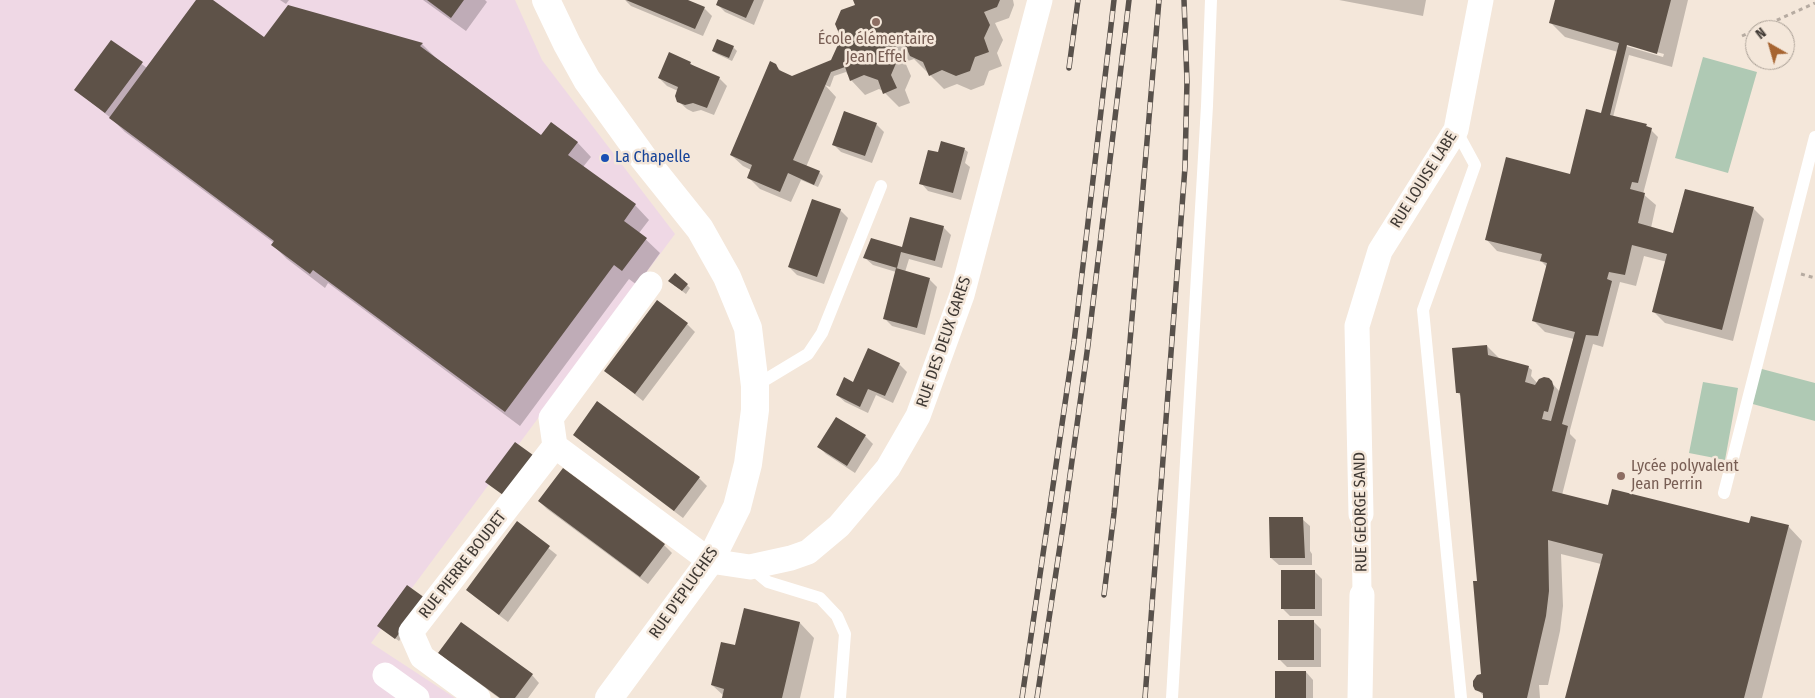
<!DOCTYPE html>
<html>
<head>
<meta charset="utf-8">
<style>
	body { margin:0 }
	#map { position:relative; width:1815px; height:698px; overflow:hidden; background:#f4e7da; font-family:"Fira Sans Condensed",sans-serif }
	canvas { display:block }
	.north { position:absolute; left:1745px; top:20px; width:50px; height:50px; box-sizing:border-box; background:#f4e7da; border:1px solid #aba197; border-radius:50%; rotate:322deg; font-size:14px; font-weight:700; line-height:20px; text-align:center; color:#3e3833 }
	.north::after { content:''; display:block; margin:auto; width:18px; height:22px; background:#a66431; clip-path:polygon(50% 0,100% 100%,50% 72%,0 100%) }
</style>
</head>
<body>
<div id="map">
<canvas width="1815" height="698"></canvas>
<div class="north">N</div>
</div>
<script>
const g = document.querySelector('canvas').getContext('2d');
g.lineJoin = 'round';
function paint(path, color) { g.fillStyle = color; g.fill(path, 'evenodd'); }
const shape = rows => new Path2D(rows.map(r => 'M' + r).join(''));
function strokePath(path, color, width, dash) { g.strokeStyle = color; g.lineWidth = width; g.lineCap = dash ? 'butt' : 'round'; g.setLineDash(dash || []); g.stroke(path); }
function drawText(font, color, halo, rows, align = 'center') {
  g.font = font + ' "Fira Sans Condensed",sans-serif'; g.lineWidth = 5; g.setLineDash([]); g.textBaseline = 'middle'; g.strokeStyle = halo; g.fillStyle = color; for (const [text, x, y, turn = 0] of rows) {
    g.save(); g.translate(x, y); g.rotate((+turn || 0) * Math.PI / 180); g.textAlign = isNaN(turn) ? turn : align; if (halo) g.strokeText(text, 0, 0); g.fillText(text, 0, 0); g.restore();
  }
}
paint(shape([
	[0,0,515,0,542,60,675,234,371,643,455,698,0,698]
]), '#efd8e5');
paint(shape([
	[1703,57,1757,72,1728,173,1675,158],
	[1758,368,1815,383,1815,421,1749,403],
	[1703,382,1738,388,1725,460,1689,453]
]), '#afc9b4');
paint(shape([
	[198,0,211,0,264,38,422,44,436,58,542,136,577,142,591,157,583,167,635,205,649,220,639,233,660,253,637,285,629,279,520,426,328,283,325,288,287,259,273,245,274,243,125,132,112,119,76,90,112,42,147,68],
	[280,0,289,0,286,4],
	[423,0,485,0,487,2,466,31],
	[625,0,685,0,704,8,712,16,703,36,631,6],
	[719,0,764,0,754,25,725,12,717,4],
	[854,0,1013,0,1014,5,1009,18,995,23,1003,40,997,53,1002,66,989,71,984,85,971,90,957,84,944,89,914,59,905,62,911,76,905,90,910,103,899,107,883,91,879,89,865,95,851,80,846,72,834,76,830,87,825,85,836,97,806,167,819,172,823,176,818,187,801,180,791,202,760,189,748,177,751,170,743,166,731,155,775,65,784,74,791,77,832,61,857,6],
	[1339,0,1426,0,1423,16],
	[1556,0,1688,0,1672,67,1629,55,1613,117,1646,125,1658,137,1643,194,1656,205,1651,228,1674,234,1753,208,1764,219,1733,341,1665,323,1653,311,1667,262,1644,256,1636,286,1620,282,1603,347,1593,344,1570,430,1570,434,1576,440,1562,495,1609,507,1750,524,1788,526,1802,541,1762,698,1567,698,1601,564,1561,554,1563,606,1560,631,1548,685,1539,685,1540,698,1485,698,1474,685,1482,675,1478,583,1461,396,1458,393,1487,346,1500,359,1528,367,1532,370,1531,376,1537,383,1551,382,1560,392,1574,339,1545,332,1533,320,1547,267,1542,262,1497,251,1486,239,1571,175,1602,114,1618,52,1565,37,1550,22],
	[1619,42,1664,54,1663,57,1619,44],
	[733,47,737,51,732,61,717,54,713,51],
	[690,63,696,68,719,78,727,86,714,115,701,110,693,112,687,109,678,101,678,91,667,86,659,78],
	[876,124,884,132,872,163,841,152,833,144],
	[964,149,968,152,965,163,970,167,961,200,928,191,921,183,943,155],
	[840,210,848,218,824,284,797,275,789,267],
	[943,227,951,235,942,268,909,259,905,272,929,279,937,287,925,335,892,326,884,318,896,272,873,265,865,258,903,249],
	[674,285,687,285,690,288,686,294],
	[687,324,695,332,643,401,606,371],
	[899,364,907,372,893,403,876,395,868,413,845,402,837,395,854,383],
	[837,418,865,436,873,444,855,473,826,454,819,447],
	[574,435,699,478,707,486,683,518,582,442],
	[539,501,664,545,672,553,648,584,547,509],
	[1302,519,1310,526,1310,551,1312,554,1312,565,1279,565,1271,558],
	[517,523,557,555,508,622,475,597,467,590],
	[1314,571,1322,579,1322,616,1290,616,1282,608],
	[428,603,399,641,382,629],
	[745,610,800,623,814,638,800,698,723,698,724,696,712,685,736,647],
	[1314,622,1321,629,1321,667,1287,667,1279,659],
	[440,653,532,675,539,683,528,698,499,698,448,661],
	[1306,672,1313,680,1313,698,1276,698]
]), '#0003');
paint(shape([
	[196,0,213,0,264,37,288,5,423,43,420,46,541,135,551,122,578,142,568,155,636,204,624,221,647,238,622,271,614,265,505,412,313,270,310,274,271,245,274,241,109,118],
	[427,0,464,0,451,18],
	[626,0,688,0,705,7,695,29],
	[718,0,754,0,746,18,716,5],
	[853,0,1000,0,997,7,984,12,990,25,984,38,989,52,975,57,970,71,956,76,942,70,929,76,923,62,910,56,904,43,892,48,897,61,891,75,897,88,883,94,878,80,864,75,850,81,845,67,831,72,793,160,820,171,814,185,788,173,780,192,747,178,752,165,730,155,770,61,776,64,779,70,792,76,831,60,841,38,835,24,841,10,855,5],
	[1555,0,1671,0,1657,54,1627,45,1610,115,1647,124,1646,126,1652,128,1638,183,1632,182,1630,189,1645,193,1638,223,1673,233,1685,189,1754,207,1722,330,1652,312,1667,254,1632,245,1625,275,1609,272,1607,279,1612,281,1598,336,1586,335,1562,424,1568,426,1552,491,1608,505,1612,489,1749,523,1751,516,1789,525,1744,698,1565,698,1603,554,1548,540,1549,591,1546,616,1527,698,1483,698,1483,693,1475,690,1473,686,1473,681,1477,675,1481,674,1473,581,1477,581,1460,393,1456,393,1452,348,1487,345,1488,355,1529,366,1525,382,1535,385,1539,379,1544,377,1549,378,1552,381,1554,388,1548,412,1544,411,1542,419,1551,421,1575,332,1532,321,1547,263,1540,261,1542,254,1485,240,1506,157,1570,174,1586,109,1601,113,1619,43,1549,23],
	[717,39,734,46,729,58,712,51],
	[111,40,143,62,105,113,74,90],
	[669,52,691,62,690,64,720,77,707,108,693,103,685,105,677,102,675,96,678,87,658,78],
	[844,111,877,123,865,156,832,145],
	[941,141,965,148,953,193,919,184,928,150,938,152],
	[812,199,841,209,817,277,788,267],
	[910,217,944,226,935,261,901,252,897,268,863,258,871,238,902,247],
	[896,268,930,278,917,328,883,319],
	[675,273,688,284,682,291,668,281],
	[657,300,688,323,635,394,604,371],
	[868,348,900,363,885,396,868,389,860,407,836,395,844,377,853,382],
	[597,401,700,477,674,511,573,435],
	[836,417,866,435,847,466,817,447],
	[515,442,533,455,503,495,485,482],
	[563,468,665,544,640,577,538,501],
	[1269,517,1303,517,1305,558,1270,558],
	[517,521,550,546,499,615,466,590],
	[1281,570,1315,570,1315,609,1281,609],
	[407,585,425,598,395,639,377,626],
	[744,608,800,622,782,698,722,698,724,689,711,685,721,642,735,645],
	[1278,620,1314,620,1314,660,1278,660],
	[461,622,533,674,515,698,500,698,438,653],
	[1275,671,1306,671,1306,698,1275,698]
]), '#5e5248');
strokePath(shape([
	[1755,30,1815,3],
	[1742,36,1755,30],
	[1801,274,1815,278]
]), '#b6aba1', 3, [4, 4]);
strokePath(shape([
	[1456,130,1475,165,1423,310,1461,698],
	[755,386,808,354,822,333,881,186],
	[1724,493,1815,137],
	[750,567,768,582,820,598,837,616,845,634,840,698],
	[1172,698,1207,106,1211,0]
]), '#fff', 12);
strokePath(shape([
	[1361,514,1362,595]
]), '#fff', 19);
strokePath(shape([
	[555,446,551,418,650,284],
	[1361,514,1357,326,1380,251,1456,130,1481,0],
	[385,675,417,698],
	[478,698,422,657,411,632,555,446,710,561,750,567,791,558,808,552,839,526,888,468,918,416,962,295,1040,0],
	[1360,698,1362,595]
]), '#fff', 25);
strokePath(shape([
	[546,0,567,44,587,80,644,159,700,229,727,277,748,328,755,386,755,410,748,464,737,507,710,561,609,698]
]), '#fff', 28);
const rail = shape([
	[1069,68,1078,0],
	[1104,595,1114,513,1128,365,1159,0],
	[1022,698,1074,342,1114,0],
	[1037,698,1063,526,1088,345,1129,0],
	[1145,698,1185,167,1187,81,1184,0]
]);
strokePath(rail, '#58514b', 5.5);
strokePath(rail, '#f4e7da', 4, [11]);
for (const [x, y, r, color] of [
	[876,22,5,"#8d6e63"],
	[605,158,5,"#1a4fb4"],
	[1621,476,5,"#8d6e63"]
]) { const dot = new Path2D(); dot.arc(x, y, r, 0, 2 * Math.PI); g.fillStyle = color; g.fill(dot); strokePath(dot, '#f4e7da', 2); }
drawText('16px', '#785e54', '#f4e7da', [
	["École élémentaire",876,40],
	["Jean Effel",876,58],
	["Lycée polyvalent",1631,467,"left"],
	["Jean Perrin",1631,485,"left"]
]);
drawText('16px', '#164399', '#f4e7da', [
	["La Chapelle",615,158]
], 'left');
drawText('16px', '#3e3833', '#f4e7da', [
	["RUE LOUISE LABE",1424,180,-58],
	["RUE DES DEUX GARES",944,342,-71],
	["RUE GEORGE SAND",1361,512,-91],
	["RUE PIERRE BOUDET",463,565,-52],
	["RUE D'EPLUCHES",684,593,-55]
]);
</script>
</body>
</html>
